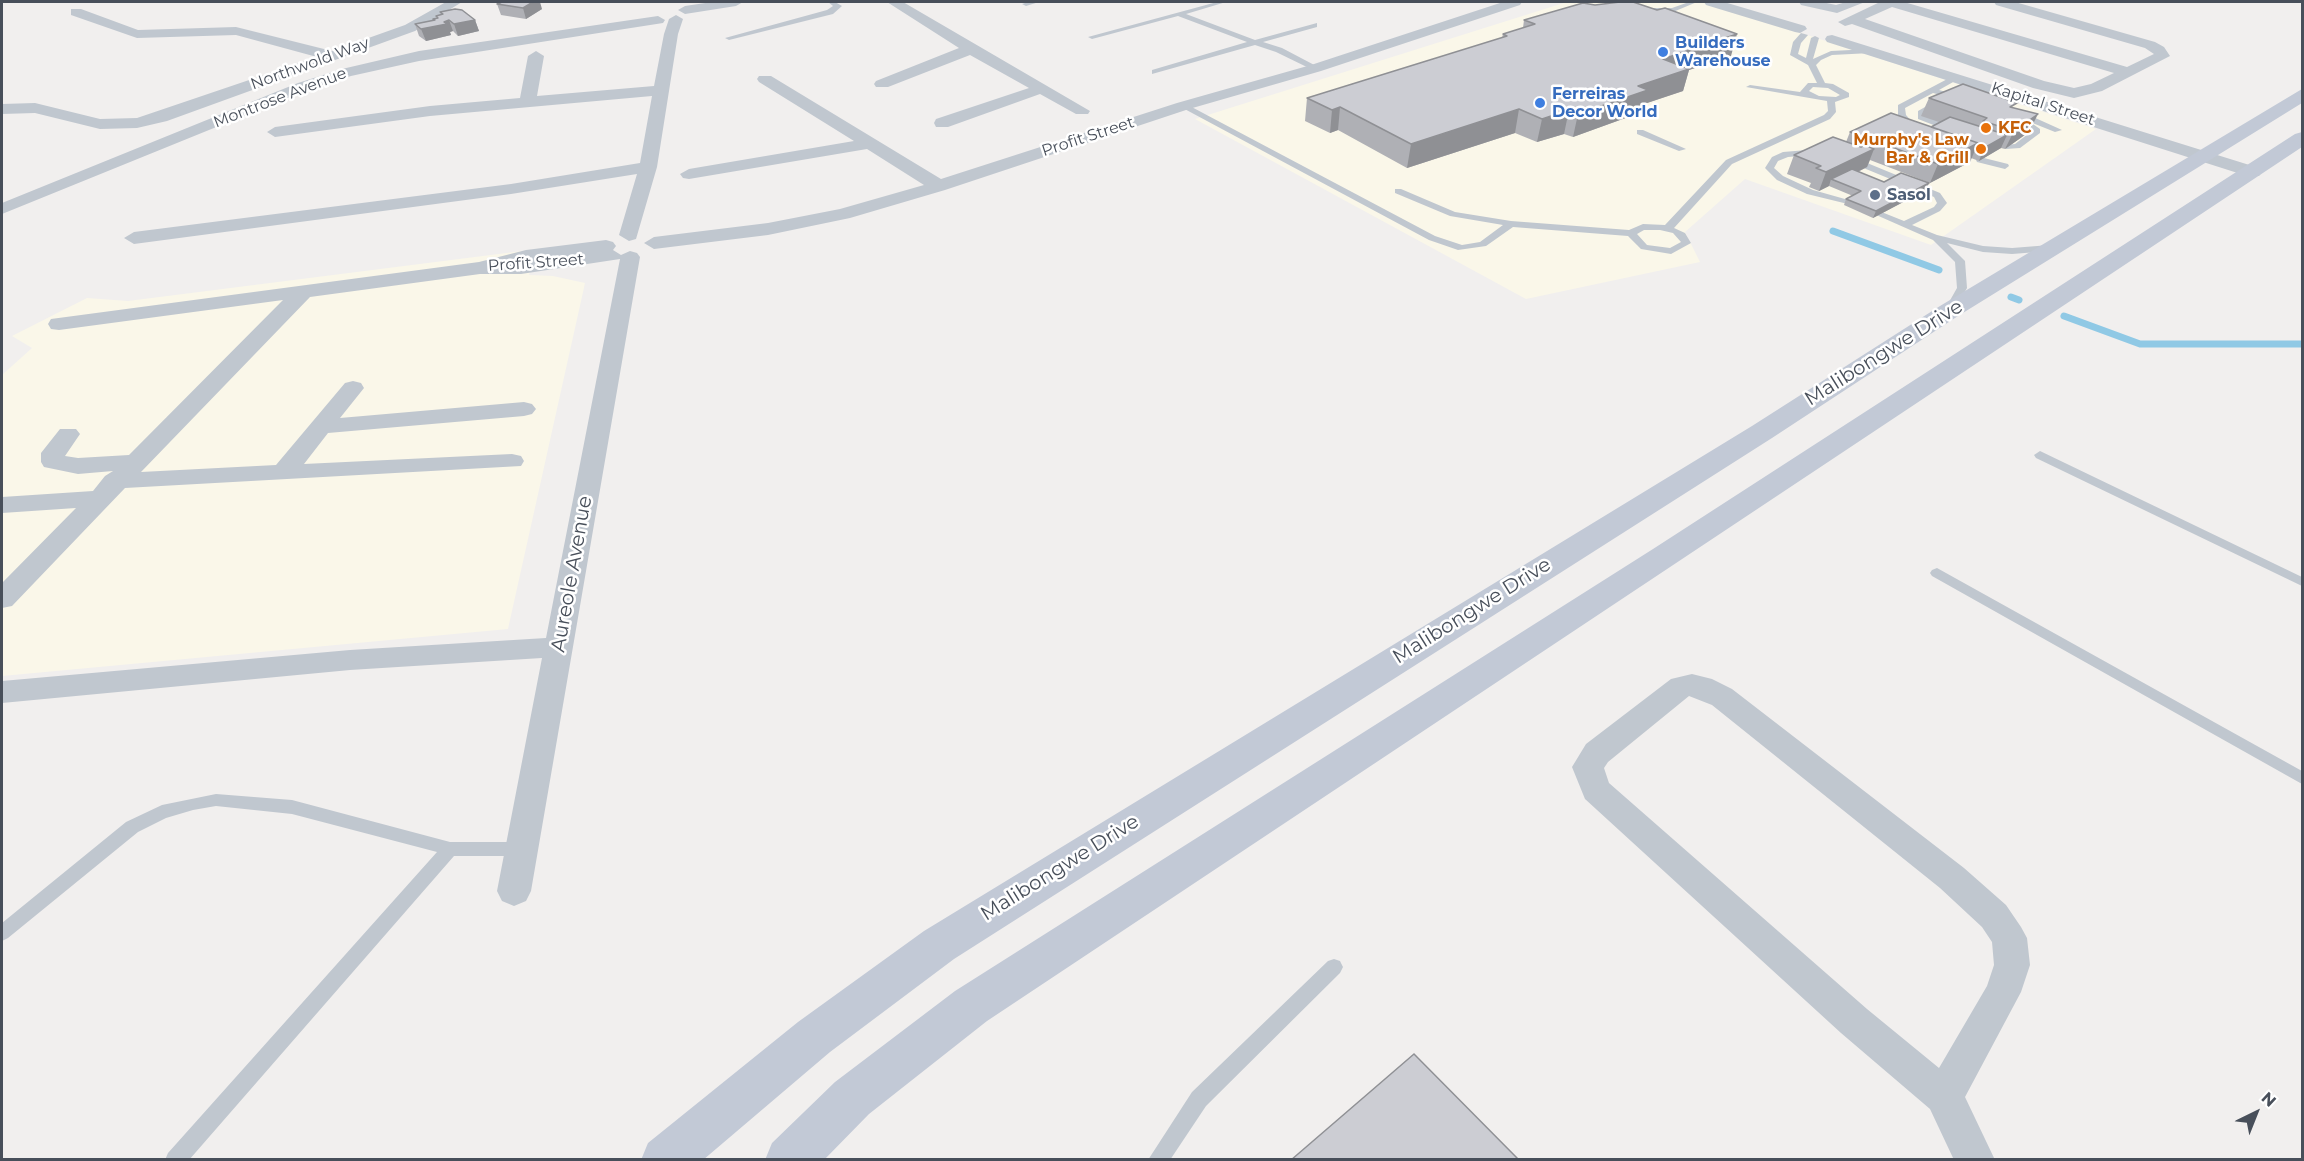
<!DOCTYPE html>
<html>
<head>
<meta charset="utf-8">
<style>
	body { margin:0 }
	#map { position:relative; width:2304px; height:1161px; overflow:hidden; background:#f1efee; font-family:Montserrat,sans-serif }
	canvas { display:block }
	.frame { position:absolute; inset:0; border:3px solid #484f5a; pointer-events:none }
	.north { position:absolute; left:2226px; top:1083px; width:60px; height:60px; -webkit-text-stroke:4px #fff; paint-order:stroke; rotate:43deg; font-size:16px; font-weight:700; line-height:24px; text-align:center; color:#484f5a }
	.north::after { content:''; display:block; margin:auto; width:21px; height:27px; background:#484f5a; clip-path:polygon(50% 0,100% 100%,50% 72%,0 100%) }
</style>
</head>
<body>
<div id="map">
<canvas width="2304" height="1161"></canvas>
<div class="frame"></div>
<div class="north">N</div>
</div>
<script>
const g = document.querySelector('canvas').getContext('2d');
g.lineJoin = 'round';
function paint(path, color) { g.fillStyle = color; g.fill(path, 'evenodd'); }
const shape = rows => new Path2D(rows.map(r => 'M' + r).join(''));
function strokePath(path, color, width, dash) { g.strokeStyle = color; g.lineWidth = width; g.lineCap = dash ? 'butt' : 'round'; g.setLineDash(dash || []); g.stroke(path); }
function drawText(font, color, halo, rows, align = 'center') {
  g.font = font + ' Montserrat,sans-serif'; g.lineWidth = 5; g.setLineDash([]); g.textBaseline = 'middle'; g.strokeStyle = halo; g.fillStyle = color; for (const [text, x, y, turn = 0] of rows) {
    g.save(); g.translate(x, y); g.rotate((+turn || 0) * Math.PI / 180); g.textAlign = isNaN(turn) ? turn : align; if (halo) g.strokeText(text, 0, 0); g.fillText(text, 0, 0); g.restore();
  }
}
paint(shape([
	[1567,2,1706,2,2096,129,1931,245,1745,179,1685,232,1700,262,1526,299,1195,119],
	[538,249,529,275,553,276,585,283,508,629,2,676,2,375,32,348,12,336,87,298,128,301]
]), '#faf7e9');
strokePath(shape([
	[1833,231,1939,270],
	[2011,297,2019,300],
	[2064,316,2140,344,2302,344]
]), '#90c9e5', 7);
paint(shape([
	[828,2,835,2,842,6,833,14,729,40,725,38,827,10,833,6,828,2],
	[1028,2,1039,2,1026,6,1022,4,1028,2],
	[1217,2,1226,2,1186,14,1255,40,1317,23,1317,27,1263,42,1282,48,1320,68,1313,70,1276,52,1255,45,1152,74,1152,70,1247,42,1178,16,1092,39,1088,37,1217,2],
	[1689,2,1697,2,1673,12,1651,12,1647,10,1651,8,1672,8,1689,2],
	[1801,33,1808,35,1801,43,1798,54,1806,58,1811,38,1815,36,1819,38,1813,59,1831,51,1871,49,1875,51,1871,53,1832,55,1821,60,1816,65,1825,83,1833,84,1849,93,1849,97,1835,102,1836,112,1830,119,1732,164,1674,228,1685,233,1691,243,1671,254,1641,249,1628,236,1513,227,1486,246,1458,250,1429,240,1179,106,1186,104,1435,236,1462,245,1480,242,1503,225,1450,216,1395,193,1395,189,1401,189,1455,212,1511,221,1629,230,1643,224,1665,225,1726,160,1824,115,1828,111,1827,101,1746,87,1750,85,1800,92,1808,83,1817,83,1808,65,1790,55,1793,42,1801,33],
	[1813,87,1828,88,1840,95,1836,97,1819,96,1809,91,1813,87],
	[1644,230,1660,230,1673,233,1681,242,1670,248,1647,245,1637,234,1644,230],
	[1955,75,1962,77,1939,90,1960,96,1960,100,1933,93,1905,108,1906,115,1920,131,1913,133,1898,116,1898,105,1955,75],
	[1934,102,1941,104,1925,116,1955,127,1955,131,1949,131,1918,119,1918,111,1934,102],
	[2016,112,2022,112,2062,130,2055,132,2030,122,2040,129,2040,133,2020,148,2006,149,2006,145,2015,144,2032,131,2020,122,2019,120,2021,118,2016,116,2016,112],
	[1637,130,1643,130,1686,149,1679,151,1637,134,1637,130],
	[1819,149,1823,152,1822,154,1788,157,1778,161,1774,168,1783,176,1813,190,1852,201,1852,205,1807,194,1777,180,1765,168,1772,157,1783,152,1819,149],
	[1980,157,2008,164,2009,166,2005,169,1977,162,1976,160,1980,157],
	[1849,158,1855,158,1940,193,1947,203,1940,211,1912,225,1937,235,1983,246,2012,248,2050,245,2055,248,2050,251,2012,254,1983,252,1947,243,1965,261,1967,288,1953,313,1945,313,1944,311,1957,288,1955,262,1933,240,1874,214,1879,211,1904,221,1934,207,1937,203,1934,197,1849,162,1849,158],
	[2040,451,2302,577,2302,586,2036,458,2034,455,2040,451],
	[1937,568,2302,771,2302,784,1932,576,1930,573,1932,570,1937,568],
	[216,794,292,800,450,842,520,842,526,844,528,849,526,854,520,856,454,856,189,1160,165,1160,168,1153,437,852,292,814,216,806,193,810,166,818,138,832,8,938,2,941,2,923,126,822,162,805,216,794],
	[1334,959,1340,961,1343,967,1340,973,1206,1106,1170,1160,1148,1160,1192,1092,1328,961,1334,959]
]), '#c0c7cf');
paint(shape([
	[446,2,462,2,415,31,167,121,137,128,100,129,35,113,2,114,2,104,35,103,100,119,137,118,317,57,236,35,137,38,71,15,71,9,81,9,138,30,236,27,332,51,405,25,446,2],
	[712,2,743,2,736,6,685,14,678,10,685,6,712,2],
	[887,2,903,2,1090,111,1088,114,1076,114,1040,94,948,127,936,127,934,123,936,119,1029,88,970,55,888,87,876,87,874,84,876,81,959,48,887,2],
	[1503,2,1522,2,1520,5,1321,71,1189,109,945,190,850,218,768,235,654,249,644,243,654,237,768,223,840,209,924,185,867,149,689,179,683,178,680,174,689,169,854,141,759,82,757,79,759,76,771,76,941,179,1177,103,1311,65,1503,2],
	[1704,2,1724,2,1805,26,1807,29,1800,33,1795,32,1706,5,1704,2],
	[1799,2,1822,2,1836,5,1846,2,1865,2,1837,13,1801,5,1799,2],
	[1880,2,1904,2,2127,67,2154,54,2145,48,1996,5,1994,2,2015,2,2155,42,2164,47,2170,56,2102,91,2074,98,2033,88,1852,24,1845,26,1838,22,1880,2],
	[1892,7,2114,73,2091,84,2074,88,2044,81,1865,19,1892,7],
	[676,15,683,19,678,34,657,167,636,239,629,241,619,235,637,174,511,194,134,244,124,238,134,232,511,184,640,163,652,96,430,116,275,137,267,132,275,127,430,106,520,98,528,56,536,51,544,56,537,96,654,86,664,34,669,19,676,15],
	[658,16,665,20,663,23,419,61,351,76,310,89,2,214,2,203,298,83,342,69,419,51,658,16],
	[1832,35,2259,168,2262,172,2259,176,2247,176,1827,42,1825,39,1827,36,1832,35],
	[606,240,613,242,616,246,613,250,621,255,630,251,637,253,640,257,531,891,526,901,514,906,502,901,497,891,542,658,350,670,2,703,2,681,350,650,546,638,620,259,521,274,480,274,310,297,141,472,276,465,345,383,353,381,361,383,364,388,340,418,524,402,532,404,536,409,532,414,524,416,328,433,304,464,512,454,521,456,524,461,521,466,125,488,12,606,2,608,2,583,76,508,2,513,2,497,93,491,105,476,113,471,78,474,44,467,41,462,41,453,60,429,76,429,80,434,65,456,78,458,129,455,283,300,59,330,51,329,48,324,51,319,479,262,526,250,606,240],
	[1692,674,1712,679,1732,689,1964,868,2006,905,2021,927,2027,938,2030,965,2021,992,1965,1097,1995,1160,1954,1160,1930,1109,1841,1033,1585,799,1572,767,1586,744,1671,679,1692,674],
	[1689,696,1712,705,1940,888,1982,927,1992,942,1994,965,1987,986,1939,1068,1867,1009,1609,783,1604,768,1608,762,1689,696]
]), '#c0c7cf');
paint(shape([
	[2302,89,2302,103,1958,316,1772,438,954,959,830,1052,703,1160,641,1160,648,1143,798,1022,924,931,1752,426,1940,306,2302,89],
	[2302,132,2302,147,987,1021,869,1114,824,1160,765,1160,772,1143,835,1082,955,991,1653,549,2295,134,2302,132]
]), '#c2c9d6');
paint(shape([
	[497,4,542,9,526,19,501,15],
	[440,12,475,20,479,31,458,36,453,31,450,32,451,35,426,41,419,36,415,24,433,21,433,19,437,18,436,16,441,15],
	[1524,20,1731,56,1689,70,1683,91,1644,104,1642,112,1573,137,1564,134,1537,142,1515,133,1407,168,1338,130,1330,133,1305,121,1307,98,1502,38,1503,34,1523,28],
	[1929,98,2015,108,2029,132,2005,149,2001,148,1979,161,1971,158,1970,162,1930,183,1870,160,1867,167,1858,172,1884,182,1926,190,1873,218,1844,205,1846,199,1853,196,1829,186,1819,191,1809,187,1811,183,1787,174,1794,155,1846,142,1850,132,1931,127,1939,122,1921,116]
]), '#afb0b5');
paint(shape([
	[533,2,540,2,542,9,526,19,523,8],
	[449,20,453,31,450,32,451,35,426,41,421,29],
	[475,20,479,31,458,36,454,24],
	[1737,34,1731,56,1689,70,1683,91,1644,104,1642,112,1573,137,1578,114,1638,86,1663,59],
	[1340,107,1338,130,1330,133,1332,110],
	[1519,109,1515,133,1407,168,1411,144],
	[1569,110,1564,134,1537,142,1542,119],
	[2038,114,2029,132,2005,149,2014,131],
	[2007,135,2001,148,1979,161,1984,148],
	[1978,143,1970,162,1930,183,1938,164],
	[1874,149,1867,167,1837,182,1831,179,1829,186,1819,191,1826,172],
	[1929,183,1926,190,1873,218,1876,211]
]), '#8f9094');
const building = shape([
	[502,2,533,2,523,8,497,4,502,2],
	[1620,2,1633,2,1657,10,1665,8,1737,34,1663,59,1689,69,1638,86,1648,90,1578,114,1569,110,1542,119,1519,109,1411,144,1340,107,1332,110,1307,98,1507,36,1503,34,1535,24,1524,20,1583,3,1595,5,1620,2],
	[455,9,462,10,475,20,454,24,449,20,444,22,447,24,421,29,415,24,435,20,433,19,438,18,436,16,443,14,440,12,455,9],
	[1963,84,2017,103,2010,107,2038,114,2014,131,1983,121,1987,118,1929,98,1963,84],
	[1891,113,1978,143,1938,164,1850,132,1891,113],
	[1950,117,2007,135,1984,148,1977,146,1978,143,1931,127,1950,117],
	[1833,137,1861,147,1865,145,1874,149,1826,172,1816,168,1821,166,1794,155,1833,137],
	[1852,169,1884,182,1901,173,1929,183,1876,211,1846,199,1861,191,1831,179,1852,169],
	[1414,1054,1519,1160,1291,1160,1414,1054]
]);
paint(building, '#cccdd3');
strokePath(building, '#8f9094', 1.5);
for (const [x, y, r, color] of [
	[1663,52,6,"#3f7fe0"],
	[1540,103,6,"#3f7fe0"],
	[1986,128,6,"#e8710a"],
	[1981,149,6,"#e8710a"],
	[1875,195,6,"#5c6f8a"]
]) { const dot = new Path2D(); dot.arc(x, y, r, 0, 2 * Math.PI); g.fillStyle = color; g.fill(dot); strokePath(dot, '#fff', 2); }
drawText('bold 16px', '#366cbe', '#fff', [
	["Builders",1675,43],
	["Warehouse",1675,61],
	["Ferreiras",1552,94],
	["Decor World",1552,112]
], 'left');
drawText('16px', '#484f5a', '#fff', [
	["Northwold Way",310,64,-20],
	["Montrose Avenue",280,98,-21],
	["Kapital Street",2043,104,18],
	["Profit Street",1088,137,-18],
	["Profit Street",536,263,-4]
]);
drawText('bold 16px', '#c56008', '#fff', [
	["KFC",1998,128],
	["Murphy's Law",1969,140,"right"],
	["Bar & Grill",1969,158,"right"]
], 'left');
drawText('bold 16px', '#4e5e75', '#fff', [
	["Sasol",1887,195]
], 'left');
drawText('20px', '#484f5a', '#fff', [
	["Malibongwe Drive",1884,353,-32],
	["Aureole Avenue",572,574,-80],
	["Malibongwe Drive",1472,611,-32],
	["Malibongwe Drive",1060,868,-32]
]);
</script>
</body>
</html>
